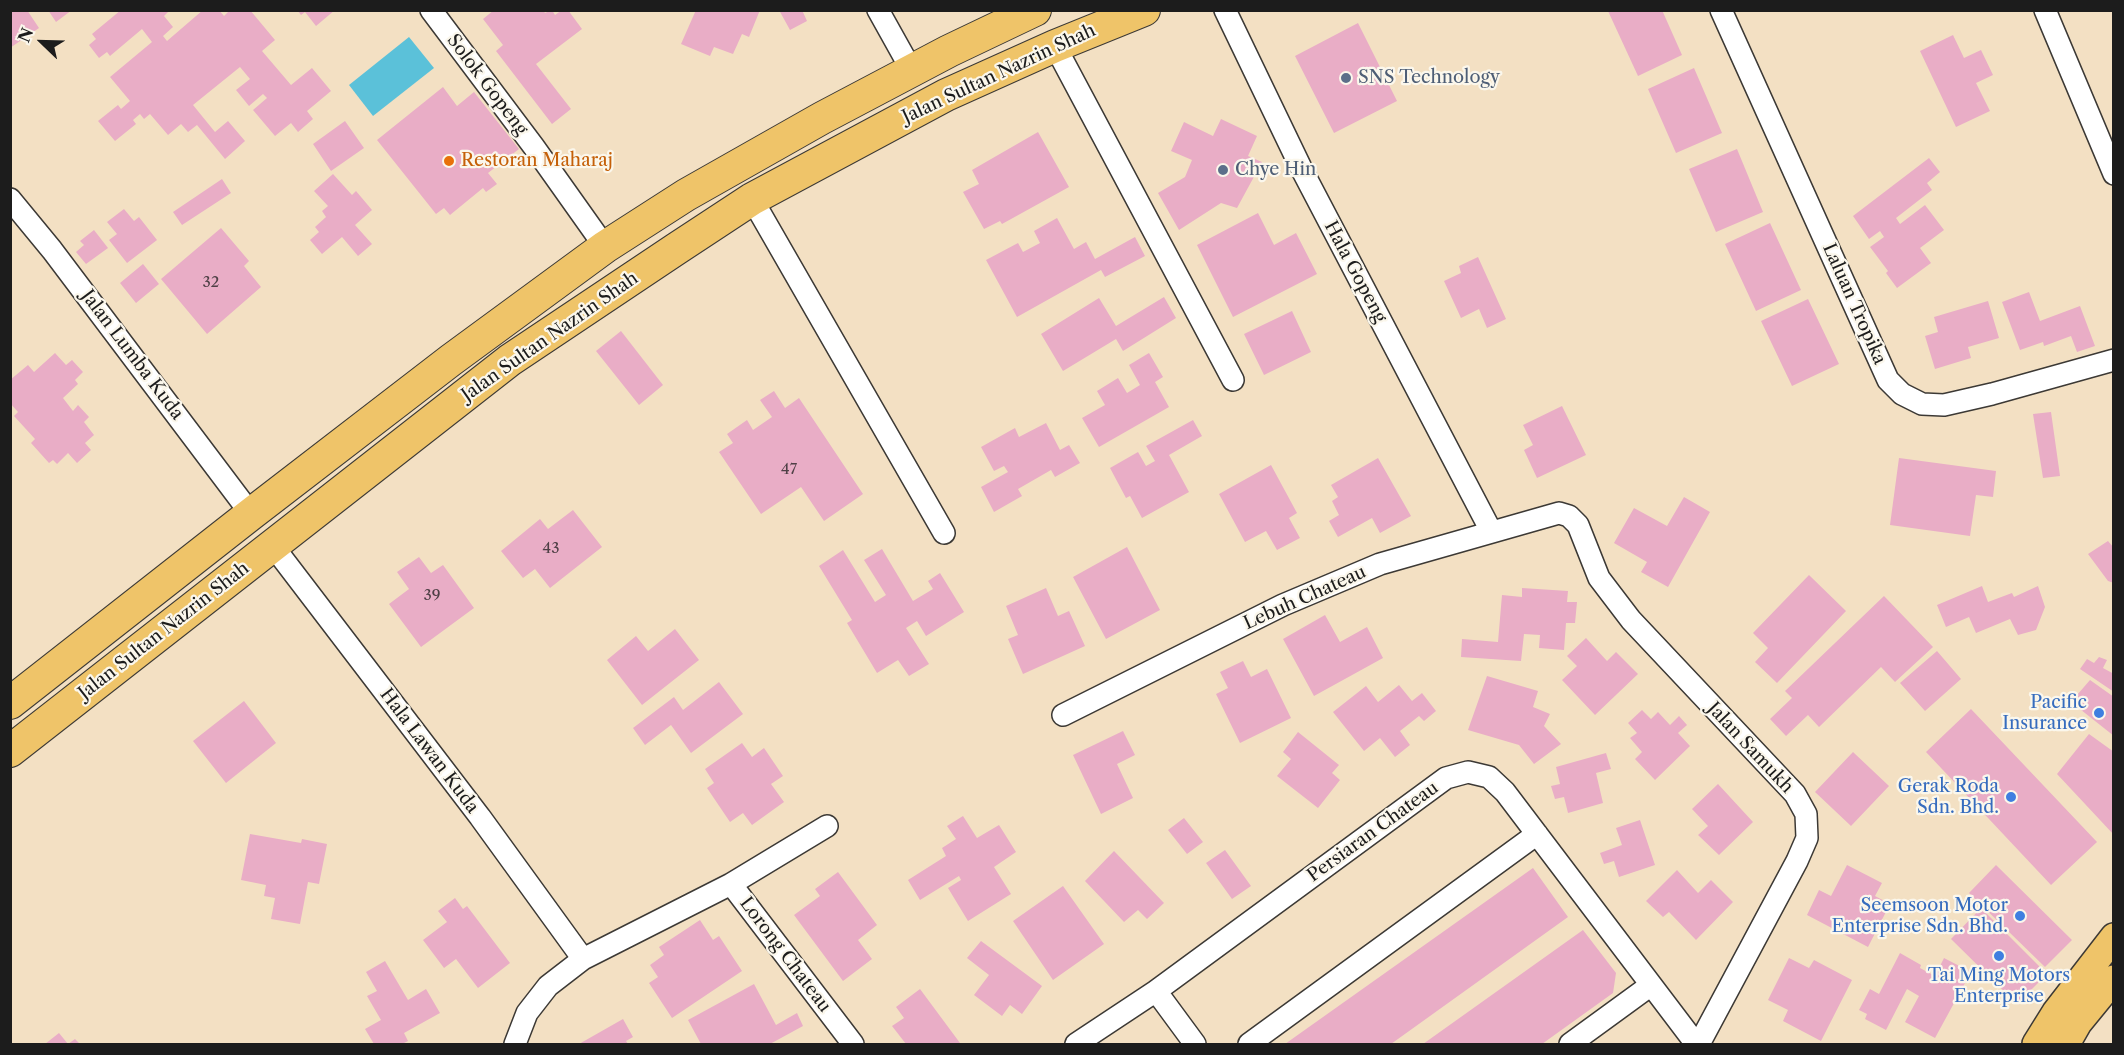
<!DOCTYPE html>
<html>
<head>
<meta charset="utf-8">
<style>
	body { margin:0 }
	#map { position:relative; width:2124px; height:1055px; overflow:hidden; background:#f3e0c3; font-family:"Libre Caslon Text",serif }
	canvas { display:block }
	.frame { position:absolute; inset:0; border:12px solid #1c1c1c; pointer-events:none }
	.north { position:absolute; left:12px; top:12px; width:60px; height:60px; -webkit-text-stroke:4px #fbf7ec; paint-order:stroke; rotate:293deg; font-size:16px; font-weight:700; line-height:24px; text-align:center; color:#1c1c1c }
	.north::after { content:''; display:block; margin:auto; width:21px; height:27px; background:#1c1c1c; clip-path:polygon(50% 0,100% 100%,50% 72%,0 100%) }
</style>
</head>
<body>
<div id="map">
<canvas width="2124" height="1055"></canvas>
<div class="frame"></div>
<div class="north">N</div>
</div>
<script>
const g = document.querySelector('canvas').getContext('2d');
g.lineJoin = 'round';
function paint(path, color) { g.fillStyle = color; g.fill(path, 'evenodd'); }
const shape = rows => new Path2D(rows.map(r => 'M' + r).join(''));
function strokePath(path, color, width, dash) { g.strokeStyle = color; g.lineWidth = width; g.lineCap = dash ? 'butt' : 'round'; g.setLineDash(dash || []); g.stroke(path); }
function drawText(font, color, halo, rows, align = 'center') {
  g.font = font + ' "Libre Caslon Text",serif'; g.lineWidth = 4.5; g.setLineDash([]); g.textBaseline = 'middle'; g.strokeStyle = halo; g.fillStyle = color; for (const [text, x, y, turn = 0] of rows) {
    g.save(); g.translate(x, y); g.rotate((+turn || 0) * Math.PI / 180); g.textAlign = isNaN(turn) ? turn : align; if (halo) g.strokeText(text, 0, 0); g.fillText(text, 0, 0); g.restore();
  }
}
paint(shape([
	[409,37,434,68,373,116,349,85]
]), '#5bc1d9');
paint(shape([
	[10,10,27,10,39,28,10,48],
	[48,10,72,10,56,22],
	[121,10,170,10,164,16,173,27,163,36,167,41,203,10,219,10,224,16,230,10,250,10,275,40,262,51,291,85,312,68,331,91,307,111,313,119,298,132,291,123,275,136,253,110,267,98,263,94,249,106,236,90,250,79,240,67,193,105,215,132,228,121,245,141,225,159,197,125,188,132,181,124,168,135,150,114,144,119,140,114,133,120,136,124,115,141,98,121,118,105,121,109,130,101,110,77,152,42,142,29,110,56,107,52,99,58,89,45,96,39,92,34],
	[297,10,335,10,316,26,305,12,301,15],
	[494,10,543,10,545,13,552,10,555,15,562,10,568,10,582,29,536,64,571,109,552,124,496,51,503,45,483,19],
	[696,10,760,10,749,37,742,34,733,54,714,47,710,56,681,44],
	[779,10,802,10,807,21,790,30],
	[1610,10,1662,10,1682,55,1638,76,1608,11],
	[1358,23,1397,101,1334,133,1295,56],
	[1953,35,1964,58,1981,50,1993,75,1976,83,1990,111,1956,127,1920,51],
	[1694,68,1722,133,1676,153,1648,89],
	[443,87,457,106,474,92,519,149,488,173,497,184,486,192,483,188,450,215,444,208,436,214,377,140],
	[1221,119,1257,136,1248,156,1262,162,1237,208,1221,203,1179,230,1158,193,1185,177,1192,160,1171,151,1184,122,1213,136],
	[345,121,364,148,331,171,313,144],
	[1038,132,1069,187,1002,224,1000,221,984,229,963,192,979,184,972,170],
	[1737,149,1763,212,1716,232,1689,169],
	[1929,158,1940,172,1927,183,1932,190,1896,218,1900,224,1925,205,1944,230,1920,248,1931,263,1897,288,1886,273,1888,271,1870,247,1884,237,1880,231,1869,239,1853,216],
	[333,174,352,195,356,191,372,210,355,225,372,244,358,256,342,237,322,254,310,240,319,232,315,227,326,217,322,211,328,206,314,191],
	[222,179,231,193,182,225,173,212],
	[124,209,134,221,139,217,157,240,127,263,109,240,117,234,107,222],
	[1258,213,1274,245,1296,233,1317,274,1233,317,1197,245],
	[1057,218,1074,249,1086,242,1095,259,1135,237,1145,256,1105,277,1101,270,1017,317,986,260,1018,243,1023,252,1040,243,1034,231],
	[1770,223,1801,290,1756,311,1725,244],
	[221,228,249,261,244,266,261,287,207,334,161,279],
	[94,230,108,248,86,264,76,252,84,245,80,241],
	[1478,257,1506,319,1487,328,1479,309,1461,318,1444,281,1461,273,1459,266],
	[143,264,159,284,136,303,120,283],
	[2029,292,2040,321,2080,306,2095,346,2077,352,2071,336,2044,346,2043,342,2020,350,2002,302],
	[1164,297,1176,318,1123,351,1116,339,1063,371,1041,334,1099,298,1116,326],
	[1808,299,1839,364,1792,386,1761,321],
	[1988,301,1999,338,1968,347,1971,358,1935,369,1925,336,1938,332,1934,317],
	[1292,311,1311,352,1264,375,1244,334],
	[621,331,663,385,639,405,596,351],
	[55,353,66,365,72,360,83,372,75,380,78,384,63,398,73,411,78,405,89,417,84,422,94,435,85,443,91,450,77,463,68,453,57,464,53,460,49,463,31,443,35,439,14,416,18,412,10,403,10,380,28,365,34,372],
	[1149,353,1163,377,1155,382,1169,407,1099,447,1082,418,1105,405,1097,391,1118,378,1127,393,1140,385,1129,365],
	[774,391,785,408,799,398,863,494,824,521,801,487,761,514,719,452,733,443,727,434,747,420,753,430,772,417,760,400],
	[1562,406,1586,455,1537,478,1524,450,1533,445,1523,425],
	[2051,412,2060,476,2043,478,2033,414],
	[1193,420,1202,436,1169,455,1189,492,1142,518,1130,496,1126,498,1110,468,1138,452,1146,466,1155,461,1146,446],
	[1046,423,1060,450,1069,445,1080,463,1055,477,1051,470,1018,489,1022,496,994,512,981,487,1008,472,1004,466,994,471,981,447,1015,428,1019,437],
	[1378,458,1411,516,1380,533,1372,518,1338,537,1329,521,1339,515,1332,501,1338,497,1331,485],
	[1899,458,1996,471,1993,497,1976,495,1970,536,1890,525],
	[1271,465,1297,513,1289,518,1300,538,1277,550,1266,531,1245,542,1219,494],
	[1684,497,1710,512,1668,587,1641,572,1647,562,1614,543,1634,508,1667,526],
	[573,510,602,547,550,588,535,569,523,578,501,551,540,519,548,529],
	[2108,541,2114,548,2114,583,2108,581,2088,554],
	[1127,547,1160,610,1106,639,1073,577],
	[882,549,913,601,933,589,928,581,940,573,964,612,926,636,917,621,906,628,929,664,909,676,898,660,877,673,847,623,852,620,819,566,843,550,875,602,886,595,864,560],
	[419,557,431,573,443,565,474,608,421,647,389,604,409,589,397,572],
	[1809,575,1846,611,1777,683,1755,662,1768,648,1753,633],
	[1982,586,1988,602,2012,593,2014,597,2038,586,2045,607,2036,630,2018,635,2010,619,1976,633,1969,617,1946,627,1937,605],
	[1046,588,1058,616,1069,611,1085,646,1023,674,1008,639,1018,635,1006,606],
	[1522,588,1568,591,1567,602,1577,602,1575,623,1566,623,1564,650,1539,648,1540,635,1524,634,1521,661,1461,657,1462,639,1498,642,1502,595,1522,597],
	[1884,596,1933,647,1895,682,1881,667,1819,727,1808,715,1786,736,1770,719,1792,698,1785,691],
	[1325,615,1340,642,1367,627,1383,658,1314,696,1283,639],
	[675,629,699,660,642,705,607,660,636,636,648,651],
	[1586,638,1607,661,1616,652,1638,674,1595,715,1562,680,1577,666,1567,656],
	[1937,651,1961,679,1925,711,1900,683],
	[2099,657,2107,660,2103,668,2114,674,2114,692,2080,669,2087,659,2094,663],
	[1243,661,1251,677,1267,669,1291,718,1240,743,1216,694,1228,688,1220,672],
	[1487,676,1538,691,1533,707,1550,714,1544,726,1561,744,1534,764,1519,745,1468,730],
	[2090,680,2114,697,2114,736,2071,702],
	[719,682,743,714,691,753,671,725,645,745,633,728,674,697,683,710],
	[1399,685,1412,701,1422,693,1436,711,1424,721,1419,716,1400,731,1410,745,1395,757,1380,738,1364,751,1333,712,1366,686,1378,702],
	[244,701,276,743,226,783,193,741],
	[1971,709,2097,842,2051,885,1926,752],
	[1642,710,1651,719,1658,712,1670,725,1679,716,1687,725,1678,733,1690,746,1655,780,1635,759,1642,752,1630,738,1637,733,1628,723],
	[1123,731,1135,755,1117,764,1133,798,1101,814,1073,755],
	[1298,732,1339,765,1332,773,1340,780,1318,808,1277,776,1291,759,1283,752],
	[2089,734,2114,752,2114,835,2057,774],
	[742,743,752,757,764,748,783,776,771,784,784,802,752,825,743,813,730,822,707,788,714,783,705,769],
	[1853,752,1889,786,1851,826,1815,792],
	[1606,753,1611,769,1596,773,1603,803,1568,813,1564,797,1555,799,1551,786,1560,784,1556,767],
	[1718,784,1753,822,1719,855,1698,835,1708,826,1692,809],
	[963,816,977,838,999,825,1016,852,994,867,1011,894,968,921,948,888,961,880,959,876,920,900,908,880,946,856,942,848,956,839,947,826],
	[1184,818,1203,842,1187,854,1168,830],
	[1640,820,1655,865,1619,877,1614,861,1604,864,1600,853,1622,845,1616,828],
	[250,834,301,843,302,839,327,844,319,884,308,882,300,924,271,919,275,898,264,896,266,885,241,880],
	[1225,850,1251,886,1232,899,1206,863],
	[1114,851,1164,903,1147,919,1138,910,1124,922,1085,881],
	[1847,865,1882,883,1875,896,1890,904,1868,947,1807,915,1819,890,1831,896],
	[1996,865,2072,940,2045,967,1969,893],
	[1533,868,1568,917,1391,1044,1285,1044],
	[1677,870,1698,893,1711,880,1733,902,1696,940,1669,912,1663,917,1646,901],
	[838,872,877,925,858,940,872,959,843,981,794,915,820,896,815,889],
	[1063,886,1104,944,1053,980,1013,921],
	[455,898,463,909,467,906,510,963,478,988,456,959,444,968,423,940,447,922,438,911],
	[1981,908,2047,974,2017,1004,1951,939],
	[700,920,713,940,719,936,742,971,672,1018,649,983,658,977,650,965,664,955,659,947],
	[1583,930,1616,973,1613,993,1542,1044,1423,1044],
	[981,941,1042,986,1022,1014,1010,1005,1002,1016,974,995,989,975,967,958],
	[1900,953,1921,965,1920,968,1935,976,1944,958,1971,972,1935,1038,1905,1022,1919,996,1907,989,1886,1030,1865,1019,1867,1014,1859,1010,1870,989,1879,994],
	[1789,958,1809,968,1814,960,1852,980,1821,1041,1783,1021,1788,1010,1768,1000],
	[385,961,408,1000,426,989,440,1013,404,1033,408,1041,402,1044,374,1044,365,1029,381,1020,367,996,377,991,366,972],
	[754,984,776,1025,797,1013,803,1026,770,1044,701,1044,688,1020],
	[920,989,960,1043,958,1044,906,1044,892,1026,904,1018,896,1007],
	[623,1019,633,1037,626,1041,628,1044,579,1044],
	[59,1033,68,1044,75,1039,80,1044,45,1044]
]), '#e9adc6');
const minor = shape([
	[431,10,534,147,605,247],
	[878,10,912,71],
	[1225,10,1302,170,1491,531],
	[1721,10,1888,380,1902,394,1922,404,1944,405,1992,394,2114,360],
	[2045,10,2114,174],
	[1055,46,1233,380],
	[10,199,52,250,251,514],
	[752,199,944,533],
	[273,546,480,817,583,959],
	[1063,715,1283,605,1380,564,1559,513,1569,516,1578,525,1599,578,1631,620,1795,794,1806,814,1807,838,1797,861,1699,1044],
	[731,884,827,826],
	[1156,991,1195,1044],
	[515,1044,527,1013,548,986,583,959,731,884,853,1044],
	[1076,1044,1156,991,1446,778,1468,772,1489,777,1505,792,1696,1044],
	[1249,1044,1537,834],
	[1570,1044,1651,985]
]);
const major = shape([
	[2036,1044,2056,1012,2114,937],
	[2066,1044,2078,1023,2114,979]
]);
const highway = shape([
	[10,703,251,514,451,360,605,247,686,195,822,118,949,51,1035,10],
	[10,751,510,360,676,249,752,199,946,95,1055,46,1144,10]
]);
strokePath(minor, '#3c3935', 24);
strokePath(major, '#3c3935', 30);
strokePath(highway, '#3c3935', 34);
strokePath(minor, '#fff', 21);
strokePath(major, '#efc469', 27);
strokePath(highway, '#efc469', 32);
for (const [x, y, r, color] of [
	[1346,78,6,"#5c6f8a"],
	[449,161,6,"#e8710a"],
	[1223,170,6,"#5c6f8a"],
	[2099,713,6,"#3f7fe0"],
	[2011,797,6,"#3f7fe0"],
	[2020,916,6,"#3f7fe0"],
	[1999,956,6,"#3f7fe0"]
]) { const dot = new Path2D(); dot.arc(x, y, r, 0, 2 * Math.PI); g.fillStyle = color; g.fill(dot); strokePath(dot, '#fbf7ec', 2); }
drawText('15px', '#4f4046', null, [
	["32",211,283],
	["47",789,470],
	["43",551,549],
	["39",432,596]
]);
drawText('18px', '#1c1c1c', '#fbf7ec', [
	["Jalan Sultan Nazrin Shah",999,74,-25],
	["Solok Gopeng",487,85,53],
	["Hala Gopeng",1355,272,62],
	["Laluan Tropika",1854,304,66],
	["Jalan Sultan Nazrin Shah",550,337,-35],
	["Jalan Lumba Kuda",132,355,53],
	["Lebuh Chateau",1305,598,-24],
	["Jalan Sultan Nazrin Shah",164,631,-38],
	["Jalan Samukh",1750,748,47],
	["Hala Lawan Kuda",429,751,53],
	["Persiaran Chateau",1373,832,-36],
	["Lorong Chateau",785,955,53]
]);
drawText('18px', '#4e5e75', '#fbf7ec', [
	["SNS Technology",1358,78],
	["Chye Hin",1235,170]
], 'left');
drawText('18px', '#c56008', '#fbf7ec', [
	["Restoran Maharaj",461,161]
], 'left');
drawText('18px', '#366cbe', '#fbf7ec', [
	["Pacific",2087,703],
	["Insurance",2087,724],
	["Gerak Roda",1999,787],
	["Sdn. Bhd.",1999,808],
	["Seemsoon Motor",2008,906],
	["Enterprise Sdn. Bhd.",2008,927],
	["Tai Ming Motors",1999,976,"center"],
	["Enterprise",1999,997,"center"]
], 'right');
</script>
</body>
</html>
